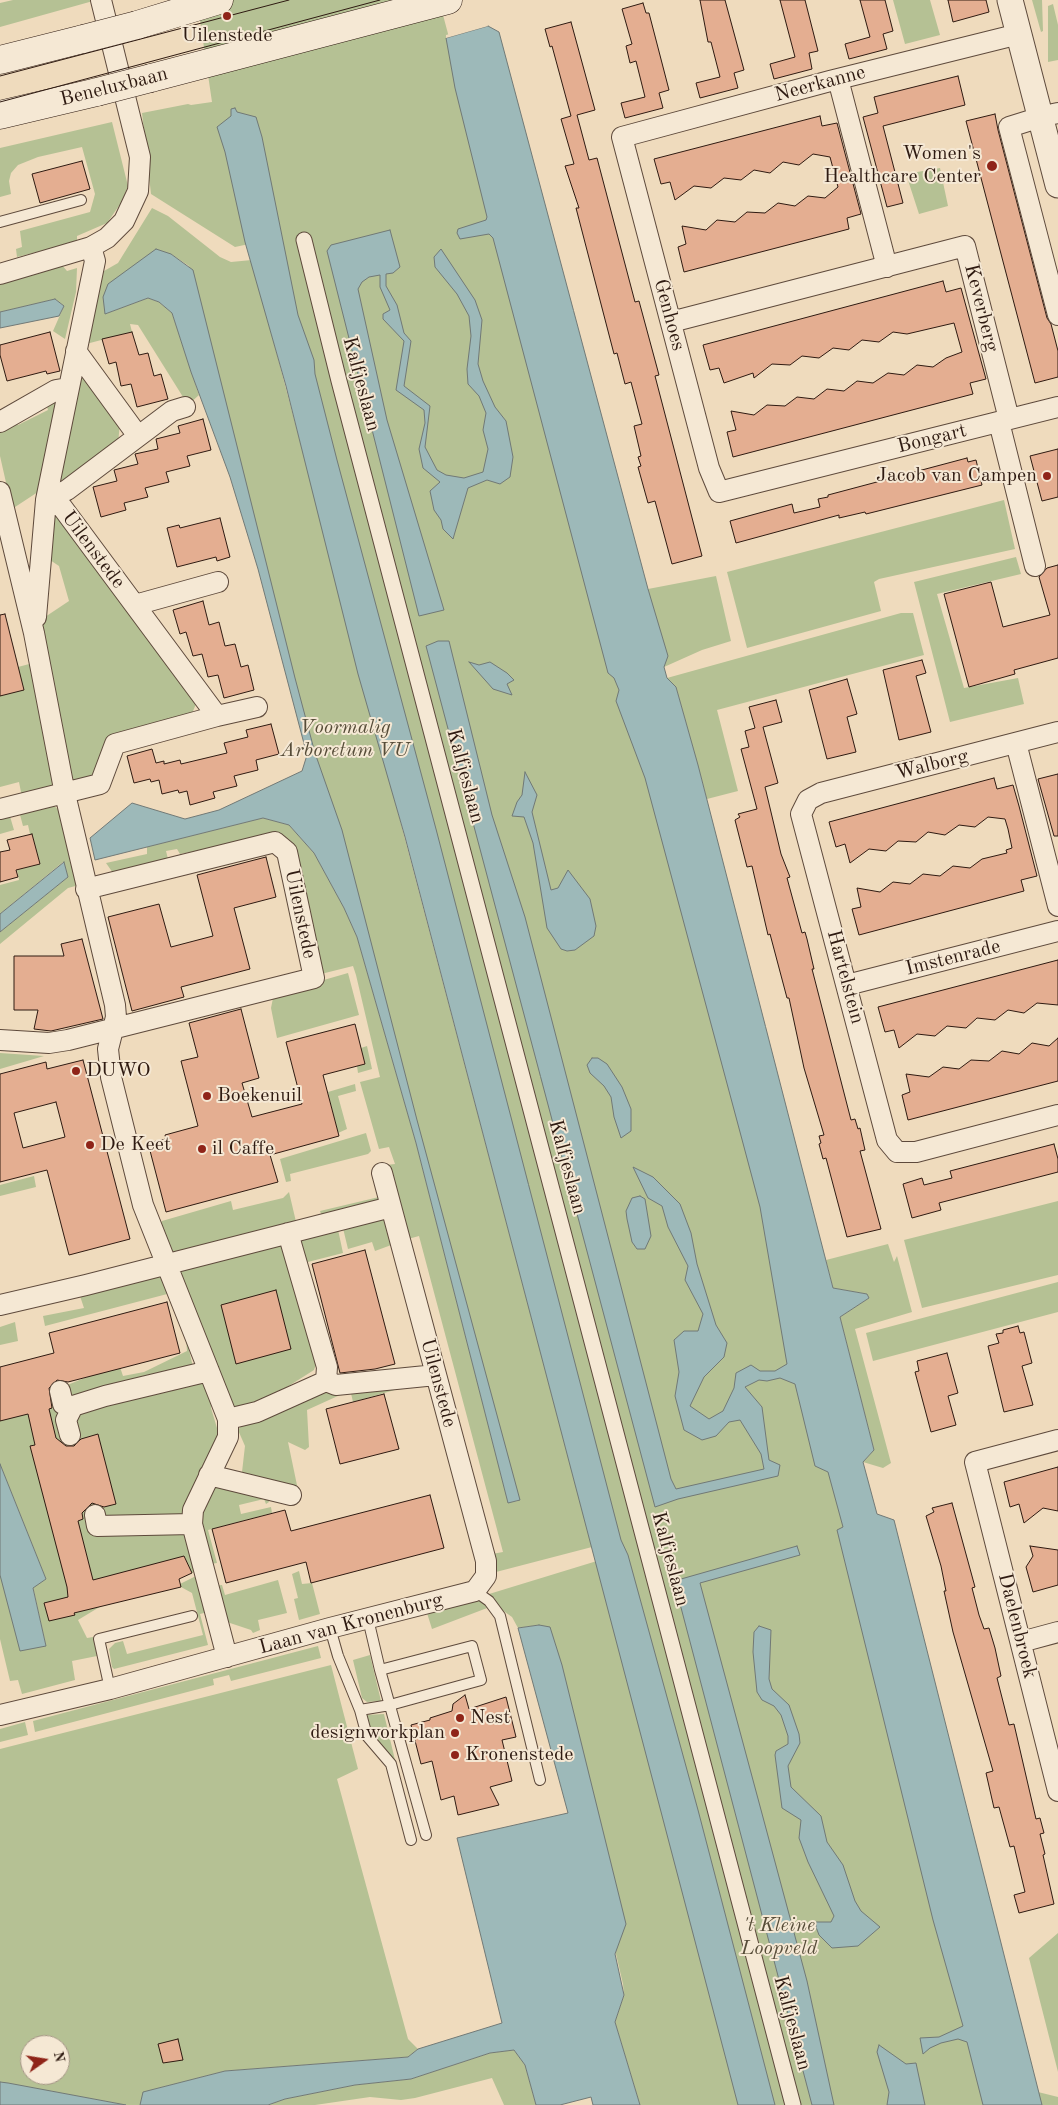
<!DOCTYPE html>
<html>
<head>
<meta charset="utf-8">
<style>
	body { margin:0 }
	#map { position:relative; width:1058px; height:2105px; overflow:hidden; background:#efdbbd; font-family:"Old Standard TT",serif }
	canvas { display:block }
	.north { position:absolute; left:20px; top:2035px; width:50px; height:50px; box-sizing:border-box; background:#f5e8d4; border:1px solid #a59686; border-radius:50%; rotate:77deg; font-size:14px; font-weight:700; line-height:20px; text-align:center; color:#2e1a11 }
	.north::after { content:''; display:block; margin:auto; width:18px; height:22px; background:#8f2418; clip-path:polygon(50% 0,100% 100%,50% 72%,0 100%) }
</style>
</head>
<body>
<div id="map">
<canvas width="1058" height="2105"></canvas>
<div class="north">N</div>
</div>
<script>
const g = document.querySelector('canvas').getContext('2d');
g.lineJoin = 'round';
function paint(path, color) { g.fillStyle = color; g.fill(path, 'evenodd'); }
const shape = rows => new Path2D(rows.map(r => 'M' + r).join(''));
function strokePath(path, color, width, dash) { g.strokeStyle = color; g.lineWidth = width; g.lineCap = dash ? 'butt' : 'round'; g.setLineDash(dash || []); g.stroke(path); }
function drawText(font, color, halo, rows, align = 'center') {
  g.font = font + ' "Old Standard TT",serif'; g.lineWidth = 4; g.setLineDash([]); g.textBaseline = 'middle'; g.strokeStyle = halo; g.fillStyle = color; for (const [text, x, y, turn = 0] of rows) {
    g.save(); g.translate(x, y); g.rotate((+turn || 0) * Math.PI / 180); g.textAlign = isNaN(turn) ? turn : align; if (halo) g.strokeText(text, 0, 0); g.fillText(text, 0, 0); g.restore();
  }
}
paint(shape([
	[13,0,93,0,93,1,0,27,0,3],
	[197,0,439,0,831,1468,986,2105,640,2105,615,2022,624,1995,623,1984,539,1625,518,1628,512,1617,495,1605,432,1629,427,1613,623,1553,277,238,235,247,151,194,142,113,188,104,191,105,212,102],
	[893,0,930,0,940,35,905,44],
	[1032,0,1042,0,1043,31,1041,32],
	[1053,4,1058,25,1058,60,1048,62,1048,6],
	[112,122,128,186,121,203,107,223,77,236,77,242,17,257,16,249,22,247,20,231,90,212,95,194,82,147,38,157,18,165,11,173,9,181,11,194,0,197,0,148],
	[940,168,948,206,919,214,906,174],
	[152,208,168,216,220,257,231,262,252,260,592,1547,496,1572,492,1554,503,1552,432,1285,419,1236,408,1239,386,1165,395,1164,389,1147,379,1149,360,1082,380,1077,356,975,353,966,321,974,275,836,180,854,177,849,166,851,169,863,113,873,106,863,147,854,147,847,263,818,289,825,314,853,344,908,357,937,416,1143,508,1502,518,1501,316,764,189,266,171,254,105,314,148,298,159,302,172,313,199,395,188,405,138,325,130,324,132,332,86,344,104,271,118,263],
	[61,264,67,271,77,268,76,292,65,339,53,331,64,306,55,299,0,312,0,281],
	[81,366,120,422,118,444,57,486],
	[59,396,44,488,12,509,0,456,0,430,14,418,18,425,48,410,45,400],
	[1004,500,1015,549,879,579,874,582,881,611,747,648,727,572],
	[51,510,58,512,198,699,191,716,109,739,89,783,71,781,39,621,69,601,59,566,47,558],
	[1016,557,1021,574,937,594,964,688,1018,678,1024,704,950,722,914,582],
	[716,576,731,641,702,650,664,667,648,589],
	[901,613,913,613,924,655,717,710,738,791,707,799,676,687,667,678],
	[33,663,54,781,48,794,23,802,19,782,0,787,0,696,24,690,18,667],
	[53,805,61,812,79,885,68,888,0,944,0,932,68,877,63,862,0,914,0,885,19,880,17,870,40,864,32,834,30,834,28,825,23,826,19,811],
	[9,813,14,830,0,834,0,816],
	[348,973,359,1015,277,1038,271,1008,273,998,289,990],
	[367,1046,372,1069,358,1073,357,1066,365,1064,361,1048],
	[0,1053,44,1056,0,1069],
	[355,1084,356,1091,338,1096,347,1129,338,1133,328,1092],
	[366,1133,371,1151,368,1154,290,1174,291,1181,286,1182,280,1159],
	[34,1176,36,1187,0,1196,0,1185],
	[289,1192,297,1226,175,1258,158,1228,162,1221,231,1201,233,1210,283,1198],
	[379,1197,377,1205,323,1219,320,1211],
	[1058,1201,1058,1275,922,1308,904,1240],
	[386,1218,394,1244,375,1251,372,1242,348,1249,342,1224],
	[337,1225,343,1253,300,1264,296,1235],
	[279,1239,318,1359,314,1370,257,1406,228,1406,174,1268],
	[888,1244,894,1262,897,1256,912,1312,855,1329,891,1463,883,1468,863,1462,874,1450,840,1317,869,1298,867,1294,833,1288,826,1260],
	[161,1274,171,1293,45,1326,43,1316,84,1308,80,1296],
	[1058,1282,1058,1312,873,1361,866,1333],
	[15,1322,18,1341,0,1345,0,1327],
	[186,1337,193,1367,203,1380,212,1402,211,1408,220,1438,182,1518,197,1570,192,1573,184,1556,78,1620,87,1638,93,1637,97,1656,72,1661,75,1680,22,1694,18,1680,10,1681,0,1639,0,1575,46,1646,33,1587,46,1579,0,1464,0,1417,55,1390,119,1364,123,1376,144,1372,187,1351],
	[412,1385,353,1402,350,1389],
	[338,1390,340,1395,307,1410,309,1447,305,1450,288,1442,298,1490,235,1478,242,1472,245,1446,238,1430,242,1425,298,1397],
	[216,1481,267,1495,269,1502,266,1504,264,1499,239,1505,241,1514,271,1507,272,1513,208,1530,217,1563,210,1564,199,1519],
	[299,1571,302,1584,312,1583,320,1614,299,1620,294,1599,298,1598,292,1574],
	[198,1575,208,1612,200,1614,208,1645,114,1669,112,1667,109,1649,115,1643,123,1641,127,1654,203,1635,192,1593,181,1587,180,1584],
	[278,1580,287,1613,258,1620,260,1630,253,1633,251,1630,227,1622,215,1586,222,1585,225,1595],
	[318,1646,321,1658,231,1681,229,1675,213,1679,214,1685,35,1732,33,1721],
	[370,1655,381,1701,367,1702,362,1698,353,1660],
	[331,1665,358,1769,337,1779,408,2039,418,2049,408,2057,225,2071,144,2092,140,2105,126,2105,0,2082,0,1749],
	[30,2045,60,2045,60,2075,30,2075],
	[384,1714,395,1760,371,1735,366,1715],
	[25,1722,28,1735,0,1742,0,1729],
	[1058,1933,1058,2072,1029,1958],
	[514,2050,525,2065,536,2105,504,2105,492,2078,415,2098,401,2100,370,2097,315,2105,268,2105,285,2099,355,2085,411,2079,490,2053],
	[1038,2092,1058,2097,1058,2105,1042,2105]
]), '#b5c194');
const water = shape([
	[488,26,499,32,648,589,668,656,664,667,667,678,676,687,698,765,833,1288,867,1294,869,1298,840,1317,874,1450,863,1462,877,1514,894,1520,1042,2105,983,2105,967,2042,958,2039,941,2043,930,2048,923,2054,920,2038,939,2037,963,2026,933,1920,837,1530,843,1527,828,1472,815,1466,795,1384,780,1378,767,1381,759,1380,745,1387,762,1407,769,1460,780,1465,778,1476,678,1499,655,1507,426,646,438,641,449,641,492,815,525,917,671,1479,676,1489,764,1469,761,1454,740,1420,729,1422,716,1436,702,1440,684,1430,675,1396,679,1372,674,1340,684,1331,698,1331,703,1314,685,1280,688,1266,668,1227,662,1206,648,1198,633,1167,653,1177,680,1204,691,1233,697,1264,716,1325,727,1343,724,1357,704,1377,690,1406,709,1419,723,1411,734,1388,736,1373,751,1365,760,1371,775,1371,787,1364,760,1207,740,1132,645,778,616,701,619,690,614,678,608,673,493,238,489,234,460,239,457,233,458,229,486,220,487,217,455,88,446,38,488,26],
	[235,108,237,112,256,117,262,137,298,315,314,360,315,374,337,460,436,829,621,1540,628,1555,698,1810,775,2105,738,2105,405,837,358,674,286,386,245,242,225,152,217,127,231,116,231,109,235,108],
	[390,230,400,267,393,273,386,274,386,286,397,305,404,333,411,341,404,386,430,406,425,447,437,470,446,475,464,478,483,472,488,449,483,430,486,413,479,396,468,384,467,369,471,336,469,316,457,294,435,267,434,257,441,249,475,300,482,320,478,364,483,381,495,407,506,421,513,457,510,477,500,484,487,480,468,488,453,539,443,529,441,520,434,510,430,491,440,482,423,468,419,449,425,423,424,410,396,390,404,341,383,319,383,314,390,310,380,287,380,275,369,277,362,282,358,289,387,420,444,610,419,616,327,251,331,245,390,230],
	[156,249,171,254,193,270,295,678,315,753,342,830,417,1120,520,1500,508,1503,416,1143,357,937,344,908,314,853,289,825,263,818,95,860,90,838,132,803,185,819,219,810,302,771,307,755,258,569,230,477,191,372,172,313,159,302,148,298,105,314,103,297,108,284,156,249],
	[55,299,64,306,59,316,0,328,0,312,55,299],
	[469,662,479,665,490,662,507,673,514,680,507,684,512,695,493,689,469,662],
	[525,772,537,795,532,812,551,890,558,888,568,870,590,899,596,926,594,936,575,950,567,951,561,949,547,928,533,843,524,817,512,816,517,802,522,795,525,772],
	[64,862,68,877,0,932,0,914,64,862],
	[592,1058,598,1058,607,1064,622,1087,631,1109,631,1131,621,1138,614,1117,611,1097,604,1086,590,1073,587,1065,592,1058],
	[640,1196,645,1199,651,1236,645,1249,637,1249,632,1242,627,1219,626,1211,632,1198,640,1196],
	[0,1464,46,1579,33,1588,46,1646,20,1651,0,1575,0,1464],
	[797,1546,800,1555,700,1583,807,1981,834,2105,812,2105,674,1581,797,1546],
	[539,1625,550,1627,562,1665,626,1924,615,1954,624,1995,615,2022,640,2105,593,2105,591,2097,560,2105,536,2105,525,2065,514,2050,490,2053,411,2079,355,2085,285,2099,268,2105,140,2105,143,2092,225,2071,408,2057,418,2049,502,2023,457,1838,568,1813,518,1628,539,1625],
	[759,1626,771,1630,769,1679,772,1689,789,1705,799,1734,800,1743,788,1766,791,1787,821,1816,827,1842,843,1865,855,1901,861,1911,880,1927,858,1946,832,1948,819,1935,816,1927,816,1922,831,1922,834,1916,808,1862,799,1838,801,1820,782,1808,775,1755,776,1751,788,1744,788,1736,781,1715,774,1706,762,1700,757,1692,753,1652,754,1632,759,1626],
	[879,2045,906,2064,916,2063,925,2105,887,2105,889,2092,877,2052,879,2045],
	[0,2082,8,2083,126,2105,0,2105,0,2082]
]);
paint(water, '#9db9b9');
strokePath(water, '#717976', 1);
paint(shape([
	[487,24,488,26,446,38,446,35]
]), '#efdbbd');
const building = shape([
	[700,0,725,0,744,70,734,73,738,88,700,98,696,83,720,77,711,42,708,42,700,0],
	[780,0,805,0,818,51,809,53,812,69,774,79,770,64,795,57,780,0],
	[860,0,885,0,893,31,883,34,887,49,849,59,845,44,870,37,860,0],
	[948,0,986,0,989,12,953,22,948,0],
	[643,3,646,13,649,13,669,90,659,93,663,108,625,118,621,103,645,97,636,61,630,63,626,46,632,44,622,9,643,3],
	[571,22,595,110,577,115,589,160,597,158,635,302,639,301,659,375,655,376,702,556,672,564,655,501,648,503,638,467,641,466,638,457,641,456,634,426,642,424,631,382,625,384,617,353,614,354,576,208,579,208,565,166,574,164,561,119,571,116,552,46,550,47,545,29,571,22],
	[958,76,965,105,883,126,903,203,887,207,863,117,878,113,874,97,958,76],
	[995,114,998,130,1047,318,1051,324,1058,351,1058,377,1035,383,966,121,995,114],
	[820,116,822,126,837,123,861,214,847,218,849,229,684,272,678,247,686,244,682,226,706,230,717,220,735,222,747,212,765,213,778,203,795,206,808,196,825,198,838,187,830,157,813,154,799,165,783,162,770,173,754,170,741,180,724,178,711,188,694,186,675,200,670,182,661,184,654,159,820,116],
	[82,161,90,189,40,203,32,174,82,161],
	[943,281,946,292,961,288,978,350,986,379,970,383,973,394,733,457,727,432,736,430,731,411,754,415,767,405,785,406,797,397,814,399,827,389,844,391,857,381,873,383,888,373,904,375,917,365,933,367,946,358,962,352,954,323,907,334,893,332,879,342,862,340,849,350,833,348,819,358,802,356,790,365,772,364,754,378,753,373,724,383,719,368,710,370,703,345,943,281],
	[50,332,60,371,47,374,46,371,7,381,0,355,0,345,50,332],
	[132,332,139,355,148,353,154,376,161,374,168,399,137,407,131,384,121,386,116,362,109,364,102,339,132,332],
	[203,419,211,450,187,456,190,466,166,472,169,482,145,488,148,497,124,503,126,510,101,517,93,487,117,481,114,470,138,464,135,454,158,449,156,439,180,433,178,426,203,419],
	[1058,449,1058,497,1042,501,1030,456,1058,449],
	[967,458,968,462,976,460,982,485,866,514,865,512,839,518,839,515,736,543,730,521,792,504,794,513,820,507,818,499,828,497,828,495,967,458],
	[220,518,230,557,217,561,216,557,177,567,167,528,179,525,180,528,220,518],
	[1058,565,1058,658,1014,670,1015,674,969,687,944,594,991,582,1003,627,1050,615,1039,577,1047,568,1058,565],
	[203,601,209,625,219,622,225,646,235,644,241,667,248,665,254,690,224,698,218,675,208,677,202,654,193,656,186,632,180,634,173,610,203,601],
	[5,614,24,690,0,696,0,615,5,614],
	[922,660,926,673,916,676,931,732,899,740,883,670,922,660],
	[847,679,857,714,847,717,856,752,827,759,809,690,847,679],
	[776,700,782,722,763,727,778,783,765,787,781,854,790,877,787,878,802,933,805,932,807,939,814,969,812,969,851,1120,855,1119,858,1129,860,1128,865,1150,860,1151,881,1229,847,1237,826,1158,823,1159,819,1144,821,1143,819,1136,824,1135,804,1068,789,998,787,998,770,934,768,935,752,866,747,867,735,820,740,817,738,814,757,809,741,749,749,747,745,731,755,728,749,707,776,700],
	[271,724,279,754,256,760,258,770,234,776,237,786,213,792,215,798,190,805,187,791,179,793,178,790,162,794,159,780,151,782,150,779,134,783,127,756,152,749,156,763,164,761,164,764,180,760,181,764,227,753,224,743,248,737,246,730,271,724],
	[1058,774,1058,836,1054,836,1038,779,1058,774],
	[994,778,997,789,1013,785,1019,806,1037,876,1021,880,1024,891,859,935,852,909,861,907,857,888,880,892,893,882,910,884,923,874,940,876,953,866,970,868,982,859,1007,853,1006,850,1012,848,1008,829,1005,819,988,817,975,827,959,825,945,835,928,832,916,842,898,841,886,851,869,849,850,863,845,844,836,847,829,822,994,778],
	[32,834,40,864,16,870,18,877,0,882,0,852,10,850,7,840,32,834],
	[266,857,276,897,234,908,250,969,181,987,184,997,132,1011,108,917,159,904,171,947,213,936,197,875,266,857],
	[82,939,103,1019,51,1031,34,1029,38,1010,14,1010,14,956,64,956,61,944,82,939],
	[1058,960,1058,1005,1037,1003,1024,1013,1008,1010,995,1020,977,1018,966,1028,947,1026,935,1036,917,1034,899,1048,894,1030,885,1032,878,1007,1058,960],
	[241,1009,259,1078,242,1083,252,1117,302,1104,286,1042,355,1024,365,1064,323,1075,339,1136,270,1155,278,1182,166,1212,148,1143,166,1139,165,1135,198,1126,181,1061,198,1057,189,1023,241,1009],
	[1058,1038,1058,1081,908,1120,902,1095,910,1092,906,1074,929,1077,943,1067,959,1069,971,1060,989,1061,1002,1051,1019,1054,1032,1043,1049,1046,1058,1038],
	[83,1060,130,1239,69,1255,47,1170,0,1182,0,1074,46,1062,47,1069,83,1060],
	[56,1102,65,1137,23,1148,14,1113,56,1102],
	[1054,1144,1058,1159,1058,1172,939,1203,941,1210,912,1218,903,1184,922,1178,924,1185,952,1178,950,1171,1054,1144],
	[365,1250,395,1364,375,1369,340,1373,312,1264,365,1250],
	[276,1290,291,1349,236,1364,221,1305,276,1290],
	[167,1302,180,1353,68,1382,57,1380,49,1388,52,1408,49,1409,56,1438,66,1446,74,1446,81,1439,98,1434,116,1504,104,1507,92,1503,82,1513,83,1519,78,1521,93,1580,184,1556,192,1573,179,1579,181,1587,74,1613,75,1615,49,1621,44,1603,68,1597,67,1587,30,1446,35,1445,28,1414,0,1421,0,1367,54,1353,49,1333,167,1302],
	[1018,1326,1020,1333,1024,1332,1032,1363,1022,1366,1033,1405,1004,1412,988,1346,999,1343,996,1334,1003,1333,1003,1330,1018,1326],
	[947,1353,958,1393,948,1396,956,1425,931,1432,915,1372,919,1371,917,1361,947,1353],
	[384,1394,399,1449,340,1464,326,1409,384,1394],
	[1058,1467,1058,1511,1043,1508,1024,1523,1019,1504,1010,1507,1004,1482,1058,1467],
	[430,1495,444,1548,311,1583,306,1562,226,1583,212,1529,285,1510,291,1531,430,1495],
	[952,1503,975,1587,972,1588,979,1615,984,1629,989,1628,995,1648,1001,1676,997,1678,1009,1725,1014,1724,1036,1819,1040,1818,1044,1833,1040,1834,1045,1854,1043,1855,1054,1904,1019,1913,1014,1895,1025,1892,1014,1846,1010,1847,999,1807,994,1808,986,1773,993,1771,953,1632,944,1591,946,1591,941,1566,926,1516,934,1512,932,1508,952,1503],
	[1030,1546,1058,1550,1058,1585,1033,1592,1026,1567,1033,1556,1030,1546],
	[465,1695,469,1709,506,1697,516,1737,502,1740,512,1781,490,1787,499,1805,458,1815,454,1796,441,1800,432,1761,421,1764,411,1725,430,1720,430,1718,452,1711,453,1704,465,1695],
	[178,2039,183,2060,163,2063,158,2044,178,2039]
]);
paint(building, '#e4ae91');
strokePath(building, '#2e1a11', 1);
const service = shape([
	[0,222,81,200],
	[475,1591,489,1601,500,1616,540,1780],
	[368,1619,380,1670,426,1835],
	[330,1628,338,1656,360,1710,367,1736,391,1764,411,1840],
	[110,1689,99,1639,192,1616],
	[360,1710,390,1705,481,1680,472,1646,380,1670]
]);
const pedestrian = shape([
	[304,240,339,381,793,2105]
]);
const minor = shape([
	[1019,34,830,81,622,137,709,468,719,492,1058,407],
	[838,79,887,267],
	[1053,114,1058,113],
	[1041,117,1009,127,1058,315],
	[0,274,91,247,107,238,124,221,138,191,140,157,101,0],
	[671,322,965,246,1009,419],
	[76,351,138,436],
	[0,422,56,390,68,388],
	[999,422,1035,566],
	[0,492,34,633,65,794,115,1005,116,1017,108,1049,111,1077,143,1205,228,1419,228,1437,193,1510,192,1524,227,1657],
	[46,500,67,490,172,411,185,407],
	[135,605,218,582],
	[36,617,46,500,95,261,91,247],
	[217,716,257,707],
	[1058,732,821,793,808,800,801,814,887,1140,897,1152,916,1152,1058,1115],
	[1016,743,1058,906],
	[0,809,100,784,115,744,217,716,62,507,46,500],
	[847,985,1058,931],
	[0,1040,49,1043,68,1040,314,978,287,852,275,842,86,889],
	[288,1233,327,1367,326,1381],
	[0,1305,86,1285,391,1207],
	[60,1391,63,1404,73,1406],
	[228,1419,257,1412,326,1381,336,1385,436,1375],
	[70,1435,66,1420,73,1406,105,1396,209,1371],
	[1058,1440,975,1462,1058,1791],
	[209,1475,291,1495],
	[95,1515,97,1526,192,1524],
	[1021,1642,1058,1632],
	[0,1715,110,1689,330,1628,475,1591,486,1576,486,1561,382,1173]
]);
const tertiary = shape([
	[1010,0,1058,185]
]);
const secondary = shape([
	[137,25,219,0],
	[0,60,83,39],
	[151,78,448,0],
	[0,115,97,92]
]);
strokePath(service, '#5e4a3c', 12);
strokePath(pedestrian, '#5e4a3c', 17);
strokePath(minor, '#5e4a3c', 22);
strokePath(tertiary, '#5e4a3c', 27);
strokePath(secondary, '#2e1a11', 29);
strokePath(service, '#f5e8d4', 10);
strokePath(pedestrian, '#f5e8d4', 15);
strokePath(minor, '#f5e8d4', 20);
strokePath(tertiary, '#f5e8d4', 25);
strokePath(secondary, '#f5e8d4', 28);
strokePath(shape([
	[0,76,289,0],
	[0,102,380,0]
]), '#2e1a11', 1);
const secondaryBridge = shape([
	[83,39,137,25],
	[97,92,151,78]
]);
strokePath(secondaryBridge, '#2e1a11', 29, []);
strokePath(secondaryBridge, '#f5e8d4', 28);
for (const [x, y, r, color] of [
	[227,16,5,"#8f2418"],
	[992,166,6,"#8f2418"],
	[1047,476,5,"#8f2418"],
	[76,1071,5,"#8f2418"],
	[207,1096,5,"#8f2418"],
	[90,1145,5,"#8f2418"],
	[202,1149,5,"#8f2418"],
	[460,1718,5,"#8f2418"],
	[455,1733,5,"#8f2418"],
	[455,1755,5,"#8f2418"]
]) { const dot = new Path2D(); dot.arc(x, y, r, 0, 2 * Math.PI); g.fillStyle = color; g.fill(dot); strokePath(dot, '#f5e8d4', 2); }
drawText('20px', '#2e1a11', '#f5e8d4', [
	["Uilenstede",227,36,"center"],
	["Women's",981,154,"right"],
	["Healthcare Center",981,177,"right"],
	["Jacob van Campen",1037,476,"right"],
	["DUWO",86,1071],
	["Boekenuil",217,1096],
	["De Keet",100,1145],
	["il Caffe",212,1149],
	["Nest",470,1718],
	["designworkplan",445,1733,"right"],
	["Kronenstede",465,1755]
], 'left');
drawText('20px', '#2e1a11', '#f5e8d4', [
	["Neerkanne",820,84,-15],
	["Beneluxbaan",114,87,-14],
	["Keverberg",981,308,76],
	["Genhoes",669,315,75],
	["Kalfjeslaan",361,384,75],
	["Bongart",932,439,-14],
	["Uilenstede",93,550,53],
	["Walborg",932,765,-14],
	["Kalfjeslaan",465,776,75],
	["Uilenstede",300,914,78],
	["Imstenrade",953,958,-14],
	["Hartelstein",845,977,75],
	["Kalfjeslaan",567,1167,75],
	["Uilenstede",438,1383,75],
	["Kalfjeslaan",670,1559,75],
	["Laan van Kronenburg",351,1624,-15],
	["Daelenbroek",1017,1626,76],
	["Kalfjeslaan",792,2023,75]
]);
drawText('italic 20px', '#564c38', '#f5e8d4', [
	["Voormalig",345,728],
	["Arboretum VU",345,751],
	["'t Kleine",779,1926],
	["Loopveld",779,1949]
]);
</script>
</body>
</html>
